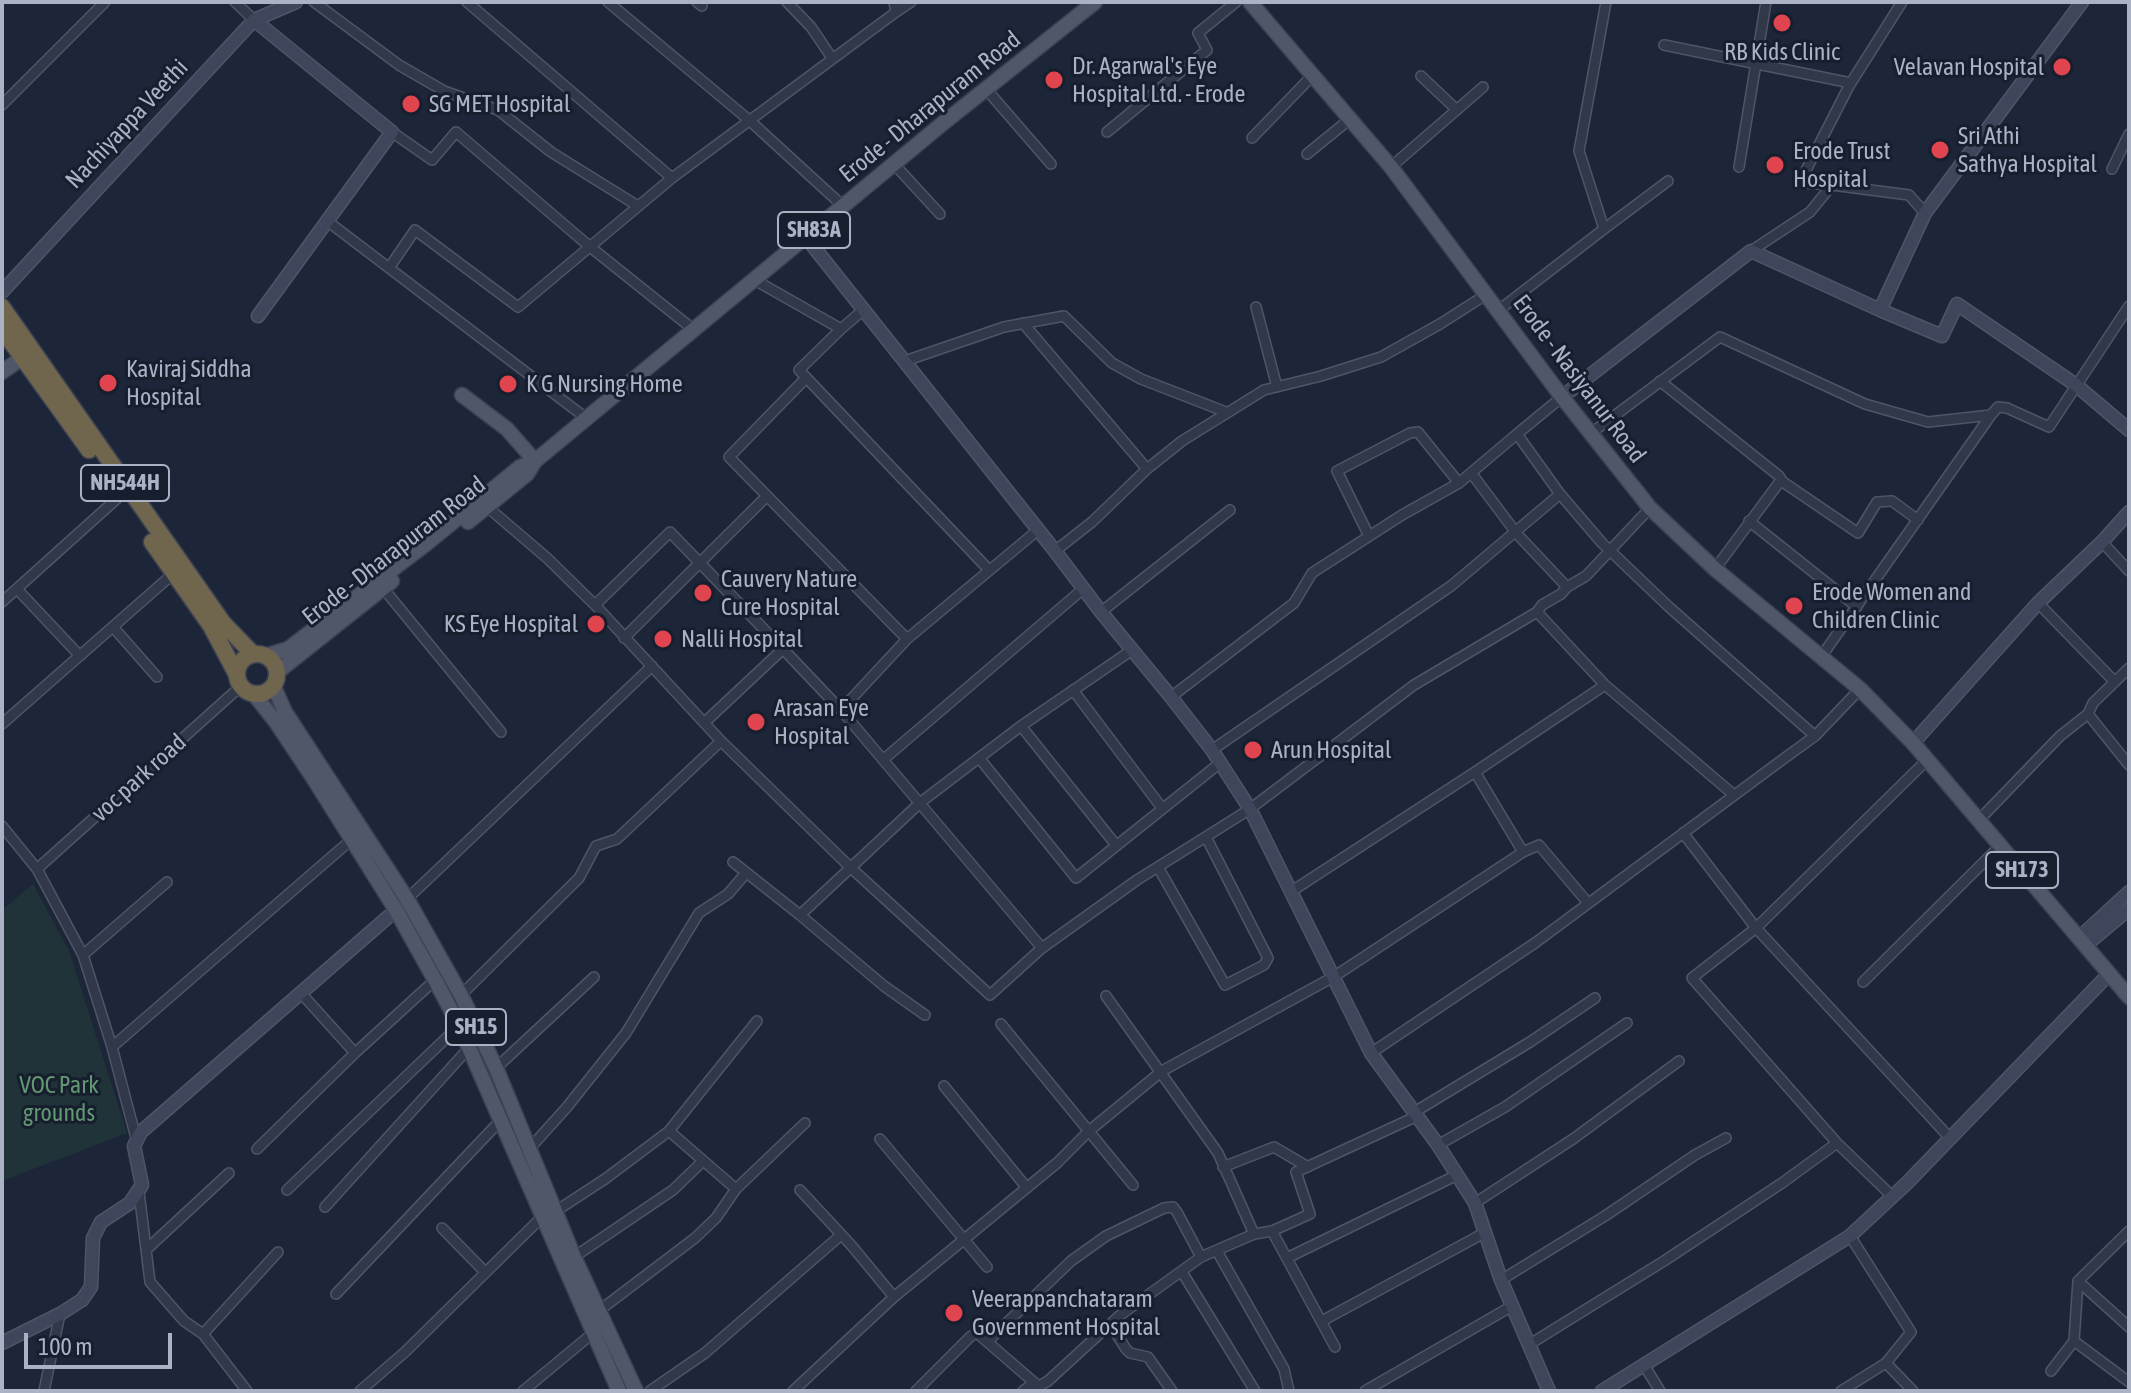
<!DOCTYPE html>
<html>
<head>
<meta charset="utf-8">
<style>
	body { margin:0 }
	#map { position:relative; width:2131px; height:1393px; overflow:hidden; background:#1d2638; font-family:"Asap Condensed",sans-serif }
	canvas { display:block }
	.frame { position:absolute; inset:0; border:4px solid #abb2c6; pointer-events:none }
	.scale { position:absolute; left:24px; top:1333px; width:148px; height:36px; box-sizing:border-box; border:4px solid #abb2c6; border-top:0; padding-left:10px; font-size:24px; line-height:28px; white-space:nowrap; color:#abb2c6; -webkit-text-stroke:6px #171e2d; paint-order:stroke }
</style>
</head>
<body>
<div id="map">
<canvas width="2131" height="1393"></canvas>
<div class="frame"></div>
<div class="scale">100 m</div>
</div>
<script>
const g = document.querySelector('canvas').getContext('2d');
g.lineJoin = 'round';
function paint(path, color) { g.fillStyle = color; g.fill(path, 'evenodd'); }
const shape = rows => new Path2D(rows.map(r => 'M' + r).join(''));
function strokePath(path, color, width, dash) { g.strokeStyle = color; g.lineWidth = width; g.lineCap = dash ? 'butt' : 'round'; g.setLineDash(dash || []); g.stroke(path); }
function drawText(font, color, halo, rows, align = 'center') {
  g.font = font + ' "Asap Condensed",sans-serif'; g.lineWidth = 6; g.setLineDash([]); g.textBaseline = 'middle'; g.strokeStyle = halo; g.fillStyle = color; for (const [text, x, y, turn = 0] of rows) {
    g.save(); g.translate(x, y); g.rotate((+turn || 0) * Math.PI / 180); g.textAlign = isNaN(turn) ? turn : align; if (halo) g.strokeText(text, 0, 0); g.fillText(text, 0, 0); g.restore();
  }
}
paint(shape([
	[33,884,69,951,127,1133,2,1181,2,910]
]), '#1f3339');
const street = shape([
	[235,2,254,20],
	[314,2,399,65,444,91,498,110,551,152,638,206],
	[467,2,672,178],
	[608,2,749,120,843,206],
	[697,2,702,6],
	[787,2,811,27,832,58],
	[896,12,911,2],
	[1664,45,1851,83],
	[1421,76,1457,110],
	[986,89,1051,164],
	[2,105,105,2],
	[392,132,432,160,456,132,589,246,694,330],
	[1107,132,1207,50,1198,33,1236,2],
	[1252,138,1313,75],
	[1307,154,1350,119],
	[894,164,940,214],
	[1391,167,1483,87],
	[1739,167,1766,2],
	[2112,169,2129,134],
	[1832,185,1909,195,1925,213],
	[326,220,586,418],
	[1604,229,1668,181],
	[1751,251,1810,212,1832,185,1805,183,1804,174,1849,86,1902,2],
	[389,268,415,230,518,307,672,178,896,12,894,2],
	[753,279,841,329,799,370,989,570],
	[1256,307,1277,387],
	[1499,310,1604,229,1579,151,1606,2],
	[1023,323,1147,469],
	[841,329,862,311],
	[905,361,1004,327,1064,316,1112,363,1141,379,1226,412],
	[806,378,729,457,907,639,1038,530],
	[1660,381,1779,476,1783,482,1858,533,1877,502,1892,501,1918,520],
	[1991,415,1998,407,2007,408,2049,427,2129,306],
	[1517,434,1562,397],
	[1590,434,1720,337,1865,404,1928,422,1991,415,1821,657],
	[1472,474,1517,534,1567,587],
	[485,505,547,558,595,605,721,741,850,867,990,995,1042,948,1137,880,1250,809,1414,685,1537,612,1542,605,1561,594,1567,587,1586,576,1650,508],
	[1749,521,1857,607],
	[1369,536,1337,471,1410,433,1418,432,1459,483],
	[2102,542,2129,571],
	[1055,551,1092,522,1147,469,1182,441,1264,390,1321,376,1381,357,1440,324,1487,294],
	[1715,569,1781,480],
	[383,588,501,732],
	[17,589,80,656],
	[2,602,121,495],
	[2038,603,2115,682],
	[595,605,670,532,783,649],
	[1101,612,1230,510],
	[1537,612,1605,685,1734,795],
	[113,627,157,677],
	[624,638,767,496],
	[1073,690,1162,808],
	[1171,697,1294,603,1312,573,1402,515,1459,483,1517,434,1560,494,1602,543,1669,607,1815,736],
	[841,710,1042,948],
	[2088,714,2129,765],
	[704,723,783,649,841,710,907,639],
	[2,724,174,573],
	[1021,726,1116,845],
	[1212,750,1451,586,1560,494],
	[884,759,1083,589],
	[980,759,1076,878,1220,763],
	[1475,772,1605,685],
	[1979,820,2060,736,2088,714,2093,703,2129,668],
	[2,826,37,869,83,955,112,1047],
	[1683,833,1756,928,1950,1138],
	[1523,852,1539,845,1588,903],
	[733,862,800,915],
	[1158,867,1225,985,1264,965,1268,958,1206,837],
	[37,869,241,686],
	[407,899,652,666],
	[83,955,167,882],
	[1863,982,2001,845],
	[300,992,355,1053],
	[461,995,579,878,596,846,617,839,721,741],
	[1106,996,1218,1153,1254,1234],
	[925,1015,884,986,800,915,921,802,1021,726,1132,650],
	[1001,1024,1133,1185],
	[1371,1053,1535,943,1786,757,1815,736,1860,689],
	[496,1068,594,977],
	[944,1086,1027,1188],
	[1413,1113,1530,1042,1595,998],
	[669,1131,736,1189],
	[136,1138,112,1047,351,840],
	[880,1139,987,1267],
	[1438,1145,1505,1107,1627,1023],
	[531,1147,567,1107,626,1033,699,913,728,894,746,873],
	[257,1149,355,1053,435,980],
	[1223,1167,1274,1147,1308,1167],
	[287,1190,462,1023],
	[800,1190,851,1245,894,1297],
	[139,1192,150,1282,184,1321,203,1334,247,1391],
	[1893,1197,1837,1143,1692,978,1756,928,1927,760],
	[1475,1203,1573,1139,1679,1061],
	[325,1207,468,1049],
	[556,1211,605,1179,669,1131,757,1021],
	[442,1228,485,1272],
	[1272,1231,1335,1347],
	[147,1249,229,1173],
	[1217,1251,1284,1369,1289,1391],
	[574,1257,673,1190,703,1161],
	[1287,1258,1457,1175],
	[1182,1272,1255,1391],
	[1501,1280,1605,1216,1695,1155,1726,1138],
	[2078,1281,2129,1231],
	[336,1294,500,1121],
	[600,1310,695,1238,716,1218,736,1189,805,1123],
	[1322,1321,1484,1233],
	[1110,1324,1126,1349,1130,1353,1148,1357,1172,1391],
	[203,1334,278,1252],
	[988,1341,1071,1261,1106,1236,1164,1208,1173,1207,1177,1212,1201,1257],
	[2074,1341,2129,1382],
	[1530,1344,1664,1261,1782,1183,1837,1143],
	[1886,1363,1913,1391],
	[1644,1365,1660,1391],
	[2051,1371,2074,1341,2078,1281,2129,1327],
	[44,1391,60,1314],
	[360,1391,405,1352,542,1217],
	[523,1391,593,1333],
	[650,1391,705,1353,841,1235],
	[793,1391,894,1297,1057,1163,1089,1131,1162,1071,1335,976,1523,852,1475,772,1292,891],
	[916,1391,971,1336,977,1333,1036,1384],
	[1023,1391,1030,1386,1041,1385,1048,1381,1119,1316,1201,1257,1254,1234,1272,1231,1310,1214,1296,1172,1415,1117],
	[1365,1391,1512,1306],
	[1841,1391,1886,1363,1911,1332,1850,1236]
]);
const secondary = shape([
	[254,20,392,132,258,316],
	[805,236,1055,551,1101,612,1171,697,1212,750,1250,809,1371,1053,1438,1145,1475,1203,1501,1280,1549,1391],
	[2,292,254,20,296,2],
	[1880,310,1942,336,1957,304,2076,385,2129,430],
	[1562,397,1751,251,1880,310,1925,213,2082,2],
	[1913,743,2038,603,2102,542,2129,512],
	[2079,938,2129,892],
	[2086,945,2129,909],
	[2,1343,60,1314,82,1300,91,1287,93,1238,101,1222,130,1203,142,1185,134,1146,141,1132,403,904],
	[1602,1391,1850,1236,1907,1183,2109,974]
]);
const primary = shape([
	[1250,2,1391,167,1562,397,1650,508,1715,569,1860,689,1913,743,2129,997],
	[2,372,32,351],
	[462,395,507,429,535,461],
	[468,522,527,474,535,461],
	[265,656,288,649,426,544,520,467,535,461,942,124,1095,2],
	[276,673,392,581],
	[273,685,285,712,407,899,461,995,496,1068,574,1257,636,1391],
	[253,693,276,722,312,776,396,910,435,980,459,1025,619,1391]
]);
const highway = shape([
	[2,307,223,623,253,654],
	[2,329,89,450],
	[152,542,211,626,237,675],
	'237 674a20 20 0 1 1 40 0a20 20 0 1 1-40 0Z'
]);
strokePath(street, '#4f5567', 12);
strokePath(secondary, '#4f5567', 15);
strokePath(primary, '#3b4152', 17);
strokePath(highway, '#3c4253', 19);
strokePath(street, '#313849', 9);
strokePath(secondary, '#3f465c', 12);
strokePath(primary, '#4f5769', 14);
strokePath(highway, '#70664d', 16);
for (const [x, y, r, color] of [
	[1782,23,10,"#e0444e"],
	[2062,67,10,"#e0444e"],
	[1054,80,10,"#e0444e"],
	[411,104,10,"#e0444e"],
	[1940,150,10,"#e0444e"],
	[1775,165,10,"#e0444e"],
	[108,383,10,"#e0444e"],
	[508,384,10,"#e0444e"],
	[703,593,10,"#e0444e"],
	[1794,606,10,"#e0444e"],
	[596,624,10,"#e0444e"],
	[663,639,10,"#e0444e"],
	[756,722,10,"#e0444e"],
	[1253,750,10,"#e0444e"],
	[954,1313,10,"#e0444e"]
]) { const dot = new Path2D(); dot.arc(x, y, r, 0, 2 * Math.PI); g.fillStyle = color; g.fill(dot); strokePath(dot, '#171e2d', 3); }
for (const [x, y, w] of [
	[814,230,72],
	[125,483,88],
	[2022,870,72],
	[476,1027,60]
]) { const box = new Path2D(); box.roundRect(x - w / 2, y - 18, w, 36, 6); g.fillStyle = '#171e2d'; g.fill(box); strokePath(box, '#abb2c6', 2); }
drawText('bold 22px', '#abb2c6', null, [
	["SH83A",814,230],
	["NH544H",125,483],
	["SH173",2022,870],
	["SH15",476,1027]
]);
drawText('24px', '#abb2c6', '#171e2d', [
	["RB Kids Clinic",1782,52,"center"],
	["Dr. Agarwal's Eye",1072,66],
	["Hospital Ltd. - Erode",1072,94],
	["Velavan Hospital",2044,67,"right"],
	["SG MET Hospital",429,104],
	["Sri Athi",1958,136],
	["Sathya Hospital",1958,164],
	["Erode Trust",1793,151],
	["Hospital",1793,179],
	["Kaviraj Siddha",126,369],
	["Hospital",126,397],
	["K G Nursing Home",526,384],
	["Cauvery Nature",721,579],
	["Cure Hospital",721,607],
	["Erode Women and",1812,592],
	["Children Clinic",1812,620],
	["KS Eye Hospital",578,624,"right"],
	["Nalli Hospital",681,639],
	["Arasan Eye",774,708],
	["Hospital",774,736],
	["Arun Hospital",1271,750],
	["Veerappanchataram",972,1299],
	["Government Hospital",972,1327]
], 'left');
drawText('24px', '#abb2c6', '#171e2d', [
	["Erode - Dharapuram Road",930,107,-39],
	["Nachiyappa Veethi",127,124,-47],
	["Erode - Nasiyanur Road",1579,379,53],
	["Erode - Dharapuram Road",394,551,-38],
	["voc park road",139,778,-42]
]);
drawText('24px', '#619873', '#171e2d', [
	["VOC Park",59,1085],
	["grounds",59,1113]
]);
</script>
</body>
</html>
